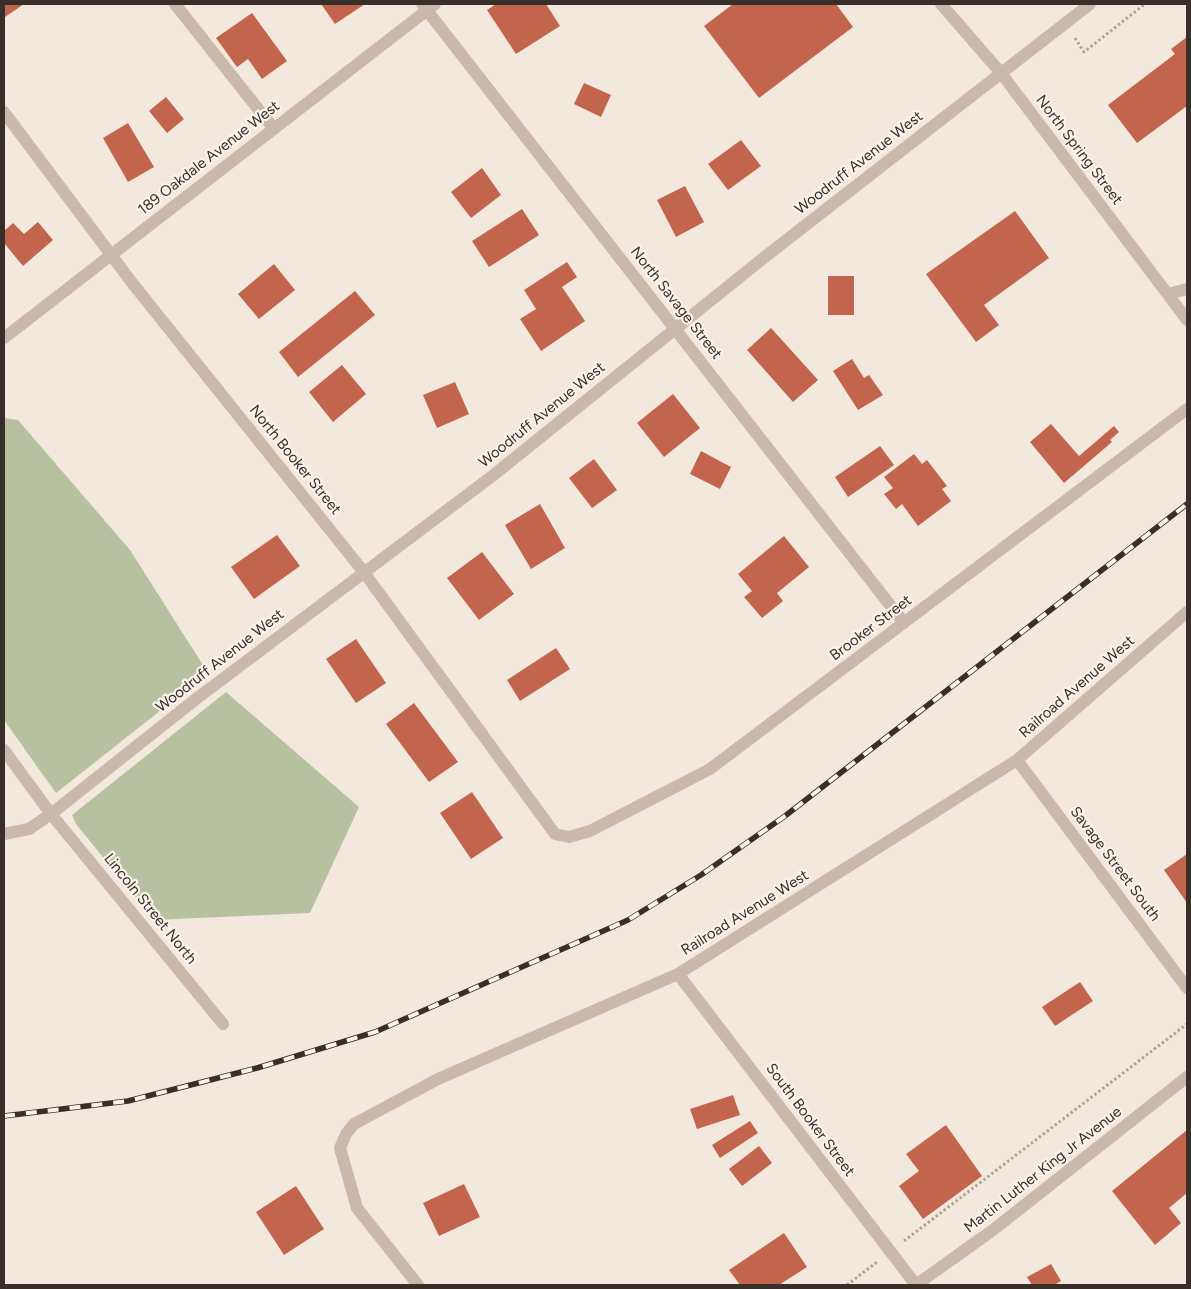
<!DOCTYPE html>
<html>
<head>
<meta charset="utf-8">
<style>
	body { margin:0 }
	#map { position:relative; width:1191px; height:1289px; overflow:hidden; background:#f2e8de; font-family:Figtree,sans-serif }
	canvas { display:block }
	.frame { position:absolute; inset:0; border:5px solid #382e2a; pointer-events:none }
</style>
</head>
<body>
<div id="map">
<canvas width="1191" height="1289"></canvas>
<div class="frame"></div>
</div>
<script>
const g = document.querySelector('canvas').getContext('2d');
g.lineJoin = 'round';
function paint(path, color) { g.fillStyle = color; g.fill(path, 'evenodd'); }
const shape = rows => new Path2D(rows.map(r => 'M' + r).join(''));
function strokePath(path, color, width, dash) { g.strokeStyle = color; g.lineWidth = width; g.lineCap = dash ? 'butt' : 'round'; g.setLineDash(dash || []); g.stroke(path); }
function drawText(font, color, halo, rows, align = 'center') {
  g.font = font + ' Figtree,sans-serif'; g.lineWidth = 4.5; g.setLineDash([]); g.textBaseline = 'middle'; g.strokeStyle = halo; g.fillStyle = color; for (const [text, x, y, turn = 0] of rows) {
    g.save(); g.translate(x, y); g.rotate((+turn || 0) * Math.PI / 180); g.textAlign = isNaN(turn) ? turn : align; if (halo) g.strokeText(text, 0, 0); g.fillText(text, 0, 0); g.restore();
  }
}
paint(shape([
	[4,418,18,420,130,550,208,673,56,793,4,720],
	[226,692,359,807,310,913,154,920,76,824,72,815]
]), '#b7c19f');
paint(shape([
	[4,4,24,4,5,17],
	[321,4,365,4,335,24],
	[496,4,546,4,560,26,516,54,487,10],
	[733,4,836,4,853,27,759,98,704,26],
	[252,13,287,61,262,79,248,59,237,67,216,38],
	[1187,37,1187,106,1137,143,1108,105,1175,54,1171,49],
	[584,83,611,95,601,117,574,104],
	[166,97,184,119,167,133,149,111],
	[128,123,154,167,128,182,103,138],
	[741,140,761,166,728,190,708,164],
	[482,168,501,195,471,218,451,192],
	[685,186,704,222,676,237,657,200],
	[522,209,539,235,489,267,472,241],
	[1015,211,1049,258,984,305,999,325,976,342,926,274],
	[38,222,53,240,23,266,4,243,4,231,13,223,24,234],
	[567,262,577,277,562,287,585,321,541,351,520,319,536,309,524,290],
	[274,264,295,290,259,319,238,294],
	[828,276,854,276,854,315,828,315],
	[355,291,375,315,298,377,279,352],
	[771,328,818,380,793,402,747,350],
	[852,359,864,378,869,375,883,395,858,410,833,371],
	[342,365,366,394,333,422,309,392],
	[455,382,469,414,437,428,423,395],
	[673,394,700,428,664,457,637,423],
	[1051,424,1079,456,1114,426,1119,432,1110,440,1112,442,1064,483,1030,442],
	[880,446,894,465,848,497,835,477],
	[701,451,731,467,720,489,690,474],
	[914,454,922,464,927,460,947,486,942,489,951,501,918,526,902,504,896,509,884,494,893,488,884,477],
	[594,459,617,490,592,508,569,478],
	[540,504,565,548,531,569,505,525],
	[277,535,300,566,254,599,231,567],
	[784,536,809,567,777,593,783,601,762,618,744,597,752,591,738,574],
	[482,552,514,594,479,620,447,578],
	[356,639,386,683,356,703,326,659],
	[556,648,570,669,520,701,507,680],
	[414,703,458,762,429,782,386,724],
	[472,792,503,838,471,859,440,813],
	[1187,854,1187,903,1164,870],
	[1080,982,1093,1001,1055,1026,1042,1007],
	[733,1095,740,1115,697,1129,690,1109],
	[750,1121,758,1133,720,1158,712,1145],
	[946,1125,982,1176,923,1219,899,1186,919,1171,906,1154],
	[1187,1130,1187,1193,1169,1208,1181,1223,1155,1245,1112,1191],
	[759,1146,772,1163,742,1186,729,1169],
	[464,1184,480,1217,439,1236,423,1203],
	[296,1186,324,1229,284,1255,256,1212],
	[784,1233,807,1267,779,1285,740,1285,729,1270],
	[1051,1264,1061,1281,1054,1285,1032,1285,1027,1277]
]), '#c2654c');
strokePath(shape([
	[1075,38,1084,52,1145,4],
	[904,1241,1187,1024],
	[847,1285,877,1262]
]), '#b6a295', 3, [2.5, 2.5]);
strokePath(shape([
	[175,4,274,129],
	[422,4,904,623],
	[941,4,1001,73,1187,320],
	[4,112,133,284,363,571,555,834,569,837,590,831,710,769,1187,409],
	[1168,294,1187,289],
	[4,338,435,4],
	[4,750,51,814,223,1024],
	[1017,760,1187,988],
	[4,834,29,829,51,814,196,699,491,477,766,256,1090,4],
	[678,974,916,1285,993,1230,1187,1077],
	[418,1285,357,1208,340,1148,346,1134,354,1124,438,1079,678,974,1017,760,1187,612]
]), '#cab8aa', 12);
const rail = shape([
	[4,1116,128,1101,257,1068,375,1032,628,920,701,875,785,816,1187,504]
]);
strokePath(rail, '#382e2a', 5.5);
strokePath(rail, '#faf2eb', 4, [11]);
drawText('15px', '#382e2a', '#faf2eb', [
	["North Spring Street",1079,150,53],
	["189 Oakdale Avenue West",209,158,-38],
	["Woodruff Avenue West",859,163,-38],
	["North Savage Street",676,303,52],
	["Woodruff Avenue West",542,415,-39],
	["North Booker Street",295,460,51],
	["Brooker Street",871,628,-37],
	["Woodruff Avenue West",220,661,-38],
	["Railroad Avenue West",1077,687,-41],
	["Savage Street South",1115,864,53],
	["Lincoln Street North",150,909,51],
	["Railroad Avenue West",745,913,-32],
	["South Booker Street",810,1120,53],
	["Martin Luther King Jr Avenue",1043,1170,-38]
]);
</script>
</body>
</html>
